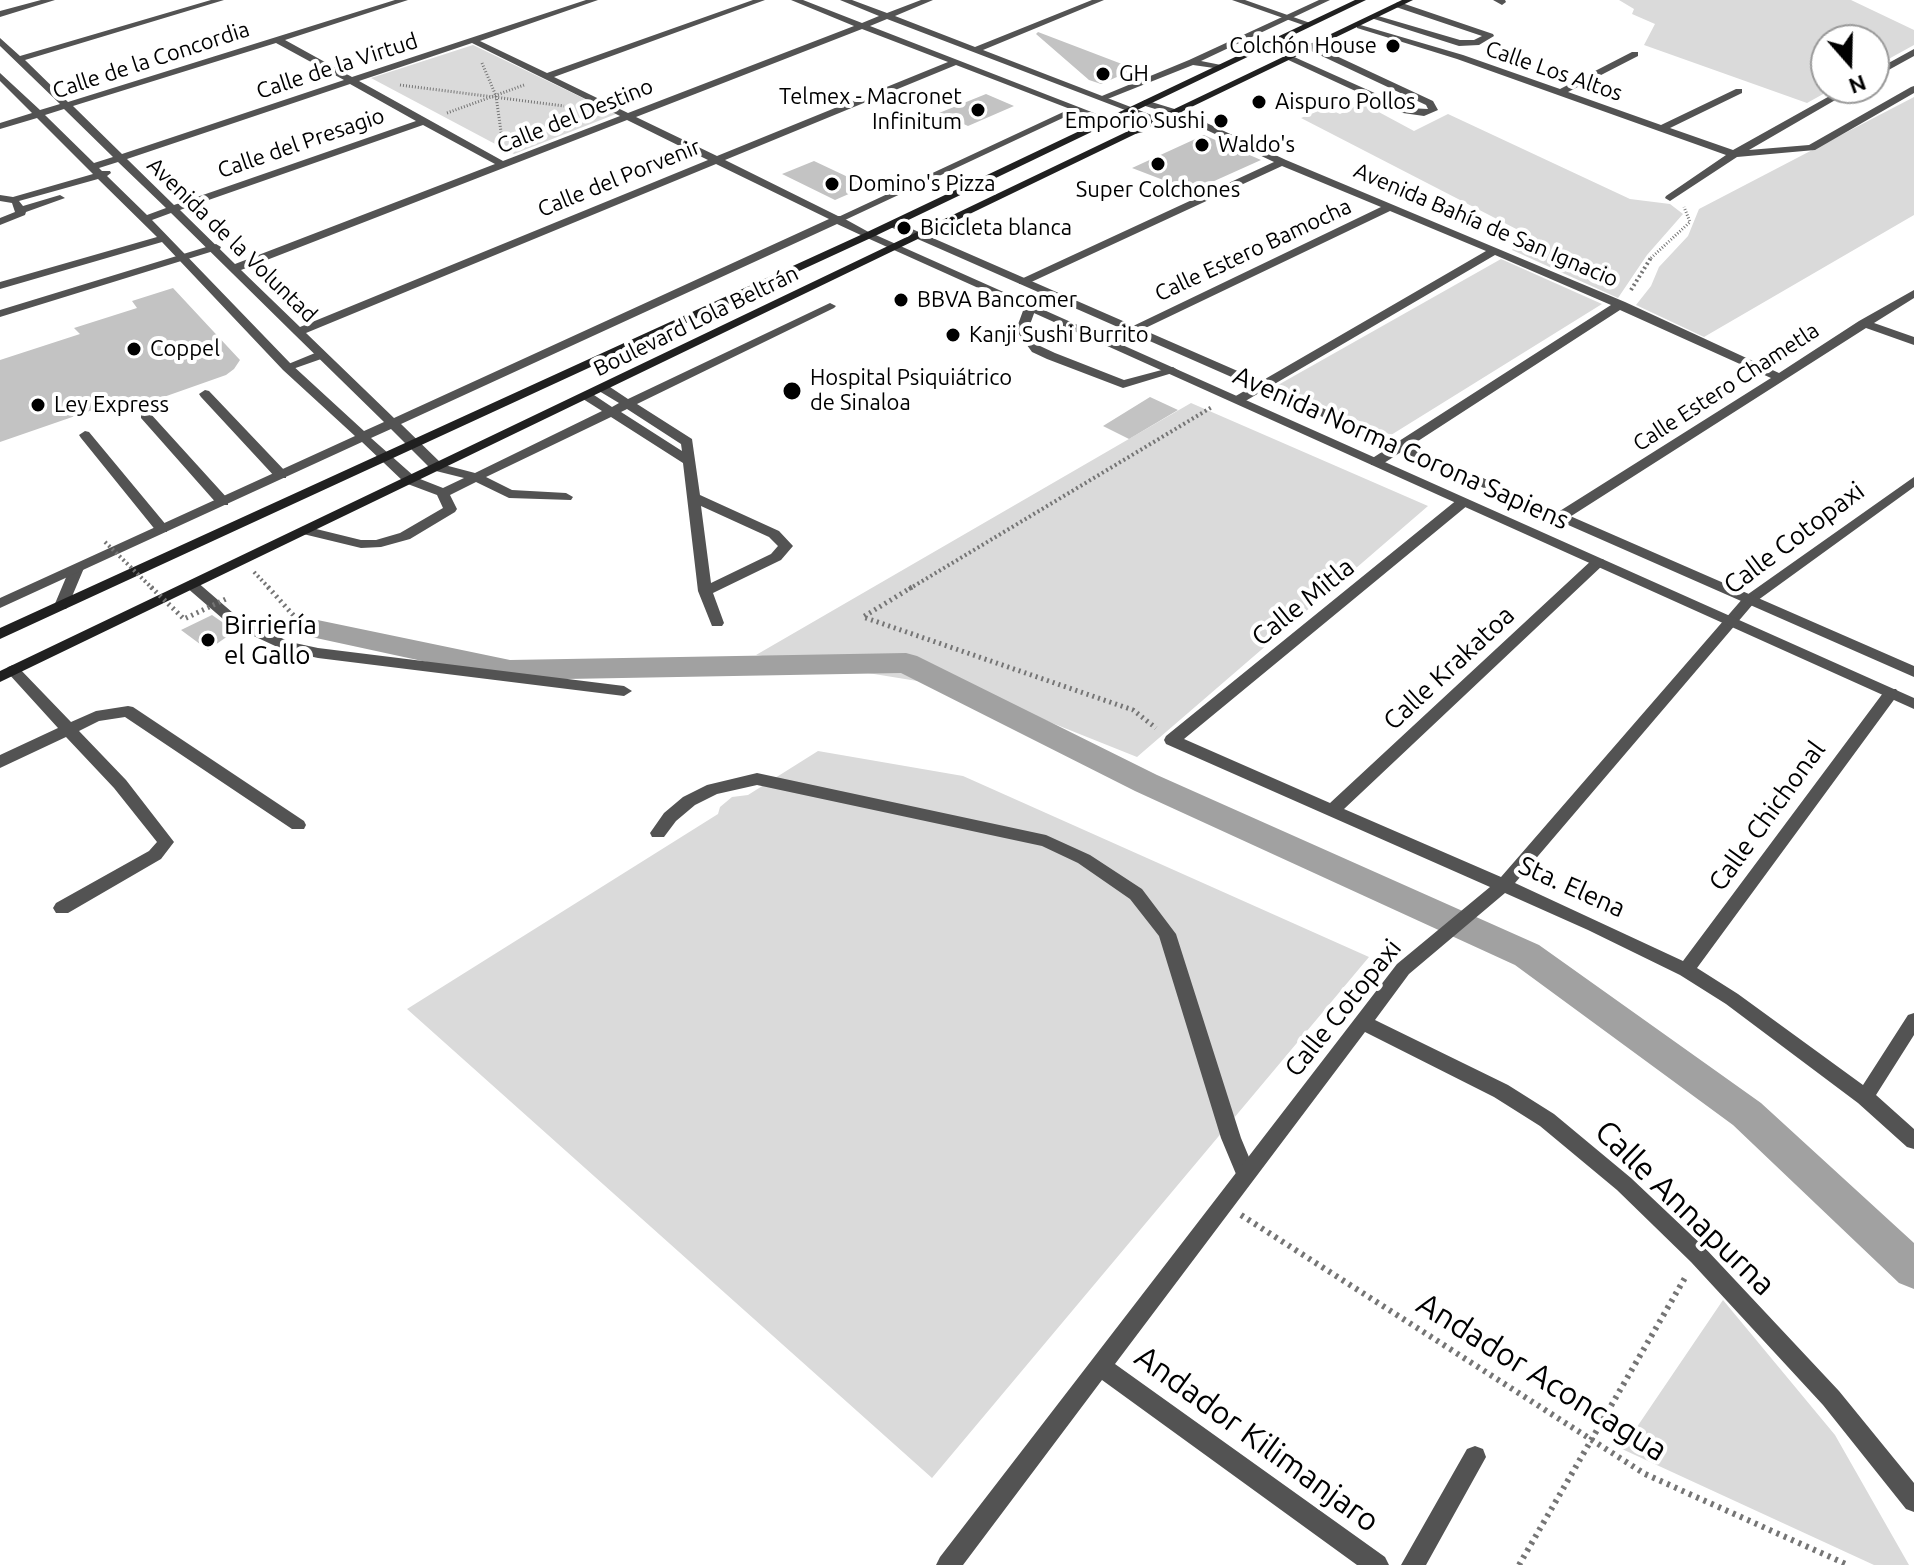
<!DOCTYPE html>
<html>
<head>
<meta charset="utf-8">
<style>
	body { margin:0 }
	#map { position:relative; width:1914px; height:1565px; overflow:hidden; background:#fff; font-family:Ubuntu,sans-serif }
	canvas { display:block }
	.north { position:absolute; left:1810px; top:24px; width:80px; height:80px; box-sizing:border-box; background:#fff; border:2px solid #999; border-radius:50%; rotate:160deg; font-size:22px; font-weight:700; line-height:32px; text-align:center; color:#000 }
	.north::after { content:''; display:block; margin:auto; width:28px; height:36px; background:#000; clip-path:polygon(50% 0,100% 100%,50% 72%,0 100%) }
</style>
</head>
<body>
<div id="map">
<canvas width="1914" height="1565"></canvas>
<div class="north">N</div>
</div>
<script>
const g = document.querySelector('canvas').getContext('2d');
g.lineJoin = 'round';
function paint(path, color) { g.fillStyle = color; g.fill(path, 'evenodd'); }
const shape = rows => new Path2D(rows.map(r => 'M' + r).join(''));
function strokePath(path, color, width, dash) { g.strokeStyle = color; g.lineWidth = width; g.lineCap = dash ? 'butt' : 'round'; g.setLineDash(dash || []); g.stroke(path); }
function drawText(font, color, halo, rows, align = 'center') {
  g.font = font + ' Ubuntu,sans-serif'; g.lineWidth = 8; g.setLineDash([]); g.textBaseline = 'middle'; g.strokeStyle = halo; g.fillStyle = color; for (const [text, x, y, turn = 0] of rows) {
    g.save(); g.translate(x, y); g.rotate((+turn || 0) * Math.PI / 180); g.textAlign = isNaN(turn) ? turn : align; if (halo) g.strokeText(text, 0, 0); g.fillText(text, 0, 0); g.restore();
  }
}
paint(shape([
	[1619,0,1851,0,1914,30,1914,45,1874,67,1874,40,1826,40,1826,88,1834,88,1807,103,1644,45,1655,24,1632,14,1634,9],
	[473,45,616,114,514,154,371,78],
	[1914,97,1914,215,1704,337,1636,305,1651,286,1659,267,1688,236,1699,209],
	[1362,103,1414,131,1448,114,1630,199,1670,204,1683,214,1647,255,1618,298,1512,250,1524,233,1301,118,1326,108,1340,114],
	[1501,259,1602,304,1391,435,1278,385],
	[1191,403,1428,506,1137,757,967,689,756,655],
	[818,751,963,776,1369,957,932,1478,407,1009,718,814,720,807,732,797,748,795],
	[1723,1300,1835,1435,1909,1565,1874,1565,1622,1449]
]), '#dadada');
paint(shape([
	[303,617,510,660,906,653,917,656,1157,775,1539,945,1761,1103,1914,1243,1914,1289,1899,1283,1733,1125,1515,965,1135,791,901,673,510,680,293,633,288,626,293,619,303,617]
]), '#a1a1a1');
paint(shape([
	[1038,32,1135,69,1101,84,1089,80,1036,34],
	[986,94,1014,106,968,126,939,113],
	[1204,135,1261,160,1192,191,1132,168],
	[814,161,867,186,835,200,782,174],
	[173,288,240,360,234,369,226,375,141,405,133,396,0,442,0,360,80,334,74,328,137,308,132,301],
	[1150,397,1178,410,1129,439,1103,426],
	[212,615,235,631,208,650,181,630]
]), '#c3c3c3');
strokePath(shape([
	[482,63,496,96,503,146],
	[400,85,564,106],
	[447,113,524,85],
	[1651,258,1690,222,1684,207]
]), '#757575', 3, [1, 2]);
strokePath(shape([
	[1631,290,1652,256],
	[254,572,270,589],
	[909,589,1212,407]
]), '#757575', 4, [2, 3]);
strokePath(shape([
	[268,587,303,626],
	[912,587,863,617,1133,710,1156,728]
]), '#757575', 5, [2, 4]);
strokePath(shape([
	[1241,1215,1645,1474,1848,1565],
	[1519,1565,1686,1276]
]), '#757575', 6, [3, 5]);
paint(shape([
	[1319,0,1330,0,1201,61,1221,65,1221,69,1193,65,1105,100,1097,98,1189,60,1319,0],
	[1493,0,1505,0,1506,2,1502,5,1493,0],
	[1399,2,1493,34,1494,36,1479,45,1459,46,1371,18,1378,16,1460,40,1474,40,1482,36,1396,7,1396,3,1399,2],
	[1309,46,1315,46,1433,101,1438,110,1424,116,1403,113,1284,58,1292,56,1408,108,1428,109,1426,105,1309,50,1309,46],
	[1074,107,1082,109,845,220,836,218,1074,107],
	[216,244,221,247,220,249,0,317,0,310,216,244],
	[830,303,836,306,834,308,637,404,692,439,700,495,779,531,793,546,781,560,713,593,724,623,722,626,712,626,698,591,683,463,611,417,486,477,512,490,566,493,573,497,571,500,509,498,476,482,450,495,457,509,455,512,410,539,381,547,361,548,299,533,297,530,304,526,361,540,376,540,400,533,443,508,437,495,405,483,405,477,415,477,443,488,464,478,432,470,432,464,437,463,475,473,602,411,583,399,583,393,591,393,612,407,619,403,599,391,599,385,607,385,628,399,830,303],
	[627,409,681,444,682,451,621,412,627,409],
	[701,506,769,537,778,546,771,554,711,583,701,506],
	[1030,305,1036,308,1028,330,1040,346,1055,353,1124,380,1173,367,1179,371,1123,388,1047,359,1032,352,1016,330,1024,308,1030,305],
	[320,351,326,355,324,358,287,371,281,367,320,351],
	[205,390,209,391,286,472,286,478,276,478,201,397,199,394,205,390],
	[145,411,149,412,228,499,228,505,218,505,141,418,141,412,145,411],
	[85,431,89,432,167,526,167,532,157,532,81,438,79,435,85,431],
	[77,564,84,568,68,606,66,609,56,609,54,606,70,568,77,564],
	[191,580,196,581,240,619,290,642,318,648,624,686,632,691,624,696,318,658,286,651,230,625,186,587,184,584,191,580],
	[13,665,18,667,71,722,96,711,128,706,133,707,304,821,306,825,304,829,292,829,125,717,99,721,79,731,126,780,174,842,161,859,68,913,56,913,53,908,56,903,149,851,157,842,114,788,66,737,0,768,0,755,58,728,8,673,6,670,8,667,13,665],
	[757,773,1046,835,1090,855,1142,889,1176,934,1241,1138,1256,1174,1253,1180,1246,1183,1239,1180,1236,1174,1221,1138,1159,936,1130,899,1078,863,1042,846,757,785,717,794,695,805,676,821,664,837,652,837,650,833,664,813,683,797,707,785,757,773]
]), '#535353');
paint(shape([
	[41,0,55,0,0,17,0,11,41,0],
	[211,0,224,0,25,60,68,102,395,0,408,0,285,40,352,77,586,0,598,0,480,41,547,73,753,0,765,0,554,77,628,113,854,26,791,0,803,0,862,23,879,16,840,0,852,0,887,13,921,0,933,0,895,16,975,47,1092,0,1104,0,983,50,1167,121,1159,123,887,19,870,26,1143,132,1135,134,956,65,725,160,838,216,845,216,845,219,874,235,865,237,837,224,401,424,442,464,442,470,432,470,391,429,371,438,415,477,415,483,405,483,362,442,0,608,0,598,355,436,283,370,162,242,0,289,0,282,157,237,98,179,19,201,23,206,60,195,65,198,26,212,25,215,0,225,0,218,15,212,12,203,0,201,0,195,13,197,93,174,37,118,0,129,0,123,32,113,0,81,0,73,40,110,60,104,0,46,0,38,20,56,211,0],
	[862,29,948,62,717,156,636,117,862,29],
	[276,43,344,80,122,154,73,106,276,43],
	[472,43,620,116,503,161,359,81,472,43],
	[350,84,416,121,174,205,127,159,350,84],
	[64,109,113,157,94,163,45,115,64,109],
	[627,120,708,160,300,327,241,270,627,120],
	[423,125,495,164,235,264,180,210,423,125],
	[118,162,166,208,147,215,107,176,111,173,110,171,102,171,99,168,118,162],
	[716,164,829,219,394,418,306,333,716,164],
	[171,213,294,334,384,422,364,431,291,364,152,220,171,213],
	[1232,0,1245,0,1313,24,1306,26,1232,0],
	[1357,24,1463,55,1560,89,1632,52,1638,52,1638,56,1568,92,1661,125,1736,89,1742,89,1742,93,1670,128,1733,150,1844,88,1856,88,1749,150,1809,145,1911,87,1914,86,1914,93,1815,150,1737,157,1670,201,1665,198,1666,196,1726,155,1457,59,1357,28,1357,24],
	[1914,49,1914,56,1874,78,1874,71,1914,49],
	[1145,100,1181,111,1286,160,1625,302,1779,373,1859,321,1914,290,1914,298,1874,323,1914,337,1914,345,1866,328,1565,520,1555,520,1555,514,1771,378,1620,310,1381,465,1371,465,1371,459,1611,305,1495,255,1242,403,1234,403,1234,397,1486,251,1390,211,1137,332,1129,332,1129,328,1381,207,1282,166,1027,284,1019,284,1019,280,1274,162,1175,115,1142,105,1140,103,1145,100],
	[1914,477,1914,487,1754,603,1515,883,1683,961,1886,689,1896,689,1899,693,1896,697,1697,968,1738,994,1863,1085,1908,1015,1914,1013,1914,1035,1876,1095,1914,1129,1914,1149,1907,1147,1858,1103,1726,1004,1680,975,1588,930,1505,893,1409,974,1375,1020,1508,1085,1554,1114,1631,1178,1705,1248,1839,1391,1914,1483,1914,1512,1906,1509,1823,1405,1691,1262,1617,1190,1540,1126,1494,1097,1365,1032,1115,1364,1385,1557,1389,1565,1357,1565,1102,1380,963,1565,936,1565,940,1557,1397,964,1490,887,1166,744,1164,740,1166,736,1458,499,1468,499,1468,505,1184,739,1330,803,1593,559,1603,559,1605,562,1603,565,1344,809,1501,877,1744,597,1914,477],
	[1475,1446,1483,1449,1486,1457,1426,1565,1401,1565,1467,1449,1475,1446]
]), '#535353');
paint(shape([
	[888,222,896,222,1914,666,1914,677,888,226,888,222],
	[869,232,1914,698,1914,709,865,237,865,233,869,232]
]), '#535353');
paint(shape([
	[1355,0,1366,0,873,237,0,639,0,628,865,233,1355,0],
	[1402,0,1413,0,0,682,0,671,1402,0]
]), '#202020');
strokePath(shape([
	[105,542,153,589]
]), '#757575', 4, [2, 3]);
strokePath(shape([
	[151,587,184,619,228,598]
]), '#757575', 5, [2, 4]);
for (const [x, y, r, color] of [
	[1393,46,8,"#000"],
	[1103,74,8,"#000"],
	[1259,102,8,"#000"],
	[978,110,8,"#000"],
	[1221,121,8,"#000"],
	[1202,145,8,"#000"],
	[1158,164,8,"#000"],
	[832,184,8,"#000"],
	[904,228,8,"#000"],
	[901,300,8,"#000"],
	[953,335,8,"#000"],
	[134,349,8,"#000"],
	[792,391,10,"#000"],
	[38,405,8,"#000"],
	[208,640,8,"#000"]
]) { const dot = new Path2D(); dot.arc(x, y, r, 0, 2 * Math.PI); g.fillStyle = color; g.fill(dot); strokePath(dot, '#fff', 3); }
drawText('22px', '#000', '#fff', [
	["Colchón House",1377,46,"right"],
	["GH",1119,74],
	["Telmex - Macronet",962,97,"right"],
	["Infinitum",962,122,"right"],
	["Aispuro Pollos",1275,102],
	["Emporio Sushi",1205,121,"right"],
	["Waldo's",1218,145],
	["Domino's Pizza",848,184],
	["Super Colchones",1158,190,"center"],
	["Bicicleta blanca",920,228],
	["BBVA Bancomer",917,300],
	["Kanji Sushi Burrito",969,335],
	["Coppel",150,349],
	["Hospital Psiquiátrico",810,378],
	["de Sinaloa",810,403],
	["Ley Express",54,405]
], 'left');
drawText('22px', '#000', '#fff', [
	["Calle de la Concordia",151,60,-18],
	["Calle de la Virtud",337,66,-18],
	["Calle Los Altos",1554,71,19],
	["Calle del Destino",575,116,-22],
	["Calle del Presagio",301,143,-19],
	["Calle del Porvenir",619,178,-22],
	["Avenida Bahía de San Ignacio",1486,225,23],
	["Avenida de la Voluntad",232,240,44],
	["Calle Estero Bamocha",1253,250,-25],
	["Boulevard Lola Beltrán",696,321,-26],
	["Calle Estero Chametla",1726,387,-33]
]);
drawText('26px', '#000', '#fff', [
	["Avenida Norma Corona Sapiens",1401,448,24],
	["Calle Cotopaxi",1794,538,-37],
	["Calle Mitla",1303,602,-39],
	["Calle Krakatoa",1449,668,-43],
	["Calle Chichonal",1767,816,-54],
	["Sta. Elena",1572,887,24],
	["Calle Cotopaxi",1343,1008,-51]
]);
drawText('26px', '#000', '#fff', [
	["Birriería",224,625],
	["el Gallo",224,655]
], 'left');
drawText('32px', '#000', '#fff', [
	["Calle Annapurna",1685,1208,44],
	["Andador Aconcagua",1542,1377,32],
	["Andador Kilimanjaro",1257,1439,36]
]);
</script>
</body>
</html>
